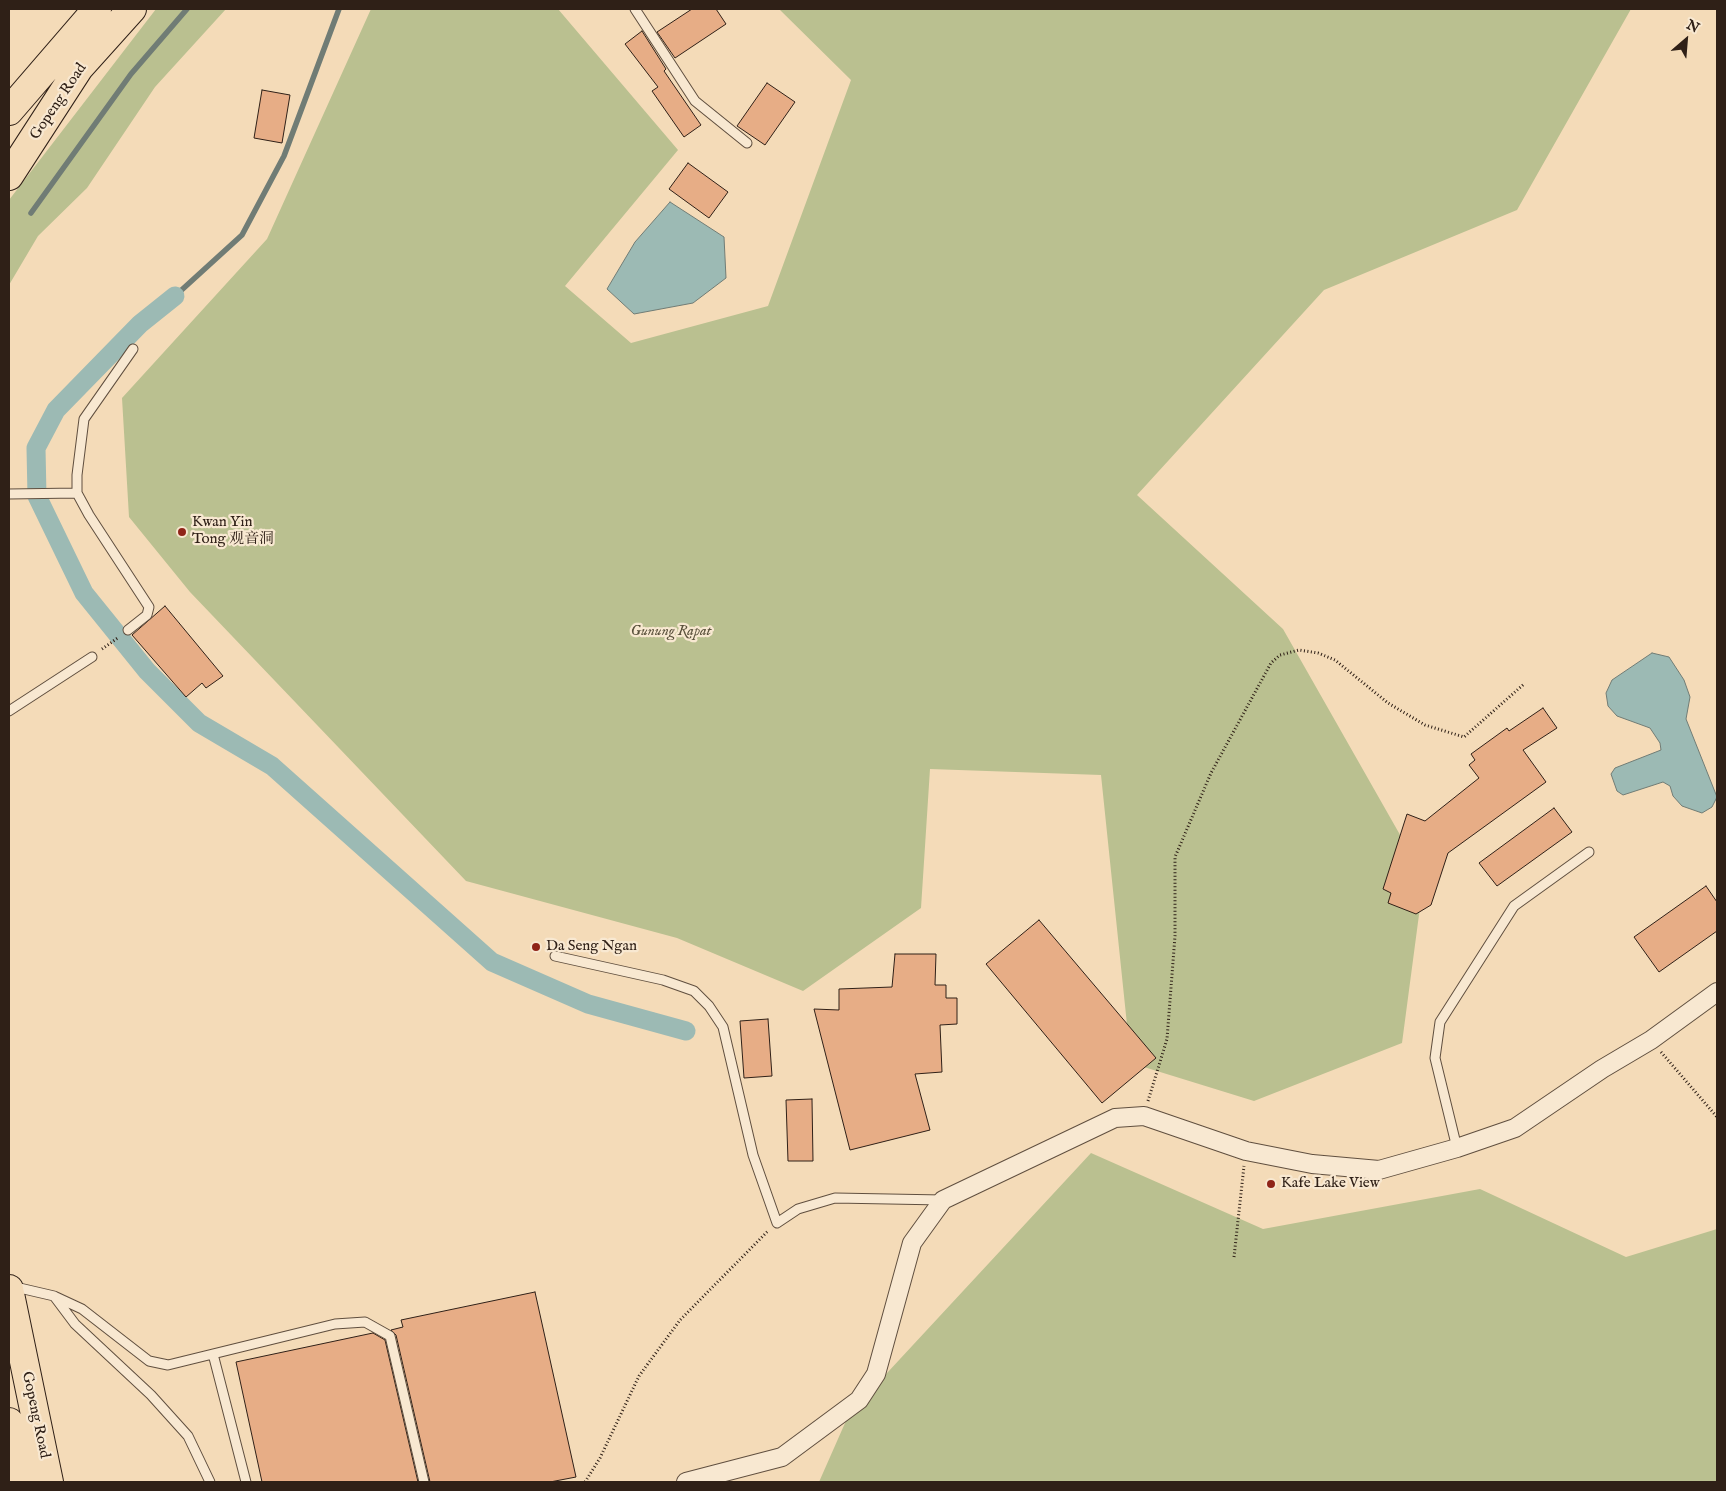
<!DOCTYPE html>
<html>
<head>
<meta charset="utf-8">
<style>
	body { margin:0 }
	#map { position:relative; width:1726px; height:1491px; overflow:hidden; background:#f4dbb8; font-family:"IM FELL English",serif }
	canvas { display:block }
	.frame { position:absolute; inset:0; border:10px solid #2f2017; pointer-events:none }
	.north { position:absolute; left:1661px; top:15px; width:50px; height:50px; -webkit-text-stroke:4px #f8e8d1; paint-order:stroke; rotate:27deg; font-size:14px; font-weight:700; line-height:20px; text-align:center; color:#2f2017 }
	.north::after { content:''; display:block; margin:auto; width:18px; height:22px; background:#2f2017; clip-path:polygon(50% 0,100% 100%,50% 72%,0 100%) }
</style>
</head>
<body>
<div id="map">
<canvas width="1726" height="1491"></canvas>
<div class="frame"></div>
<div class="north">N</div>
</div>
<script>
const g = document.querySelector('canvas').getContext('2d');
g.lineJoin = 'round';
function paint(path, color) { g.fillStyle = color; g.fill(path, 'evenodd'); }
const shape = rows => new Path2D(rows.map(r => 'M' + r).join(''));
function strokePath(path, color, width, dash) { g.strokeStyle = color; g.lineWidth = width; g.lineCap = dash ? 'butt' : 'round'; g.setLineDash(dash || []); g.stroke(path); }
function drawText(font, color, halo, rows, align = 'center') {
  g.font = font + ' "IM FELL English","Noto Serif SC",serif'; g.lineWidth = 4.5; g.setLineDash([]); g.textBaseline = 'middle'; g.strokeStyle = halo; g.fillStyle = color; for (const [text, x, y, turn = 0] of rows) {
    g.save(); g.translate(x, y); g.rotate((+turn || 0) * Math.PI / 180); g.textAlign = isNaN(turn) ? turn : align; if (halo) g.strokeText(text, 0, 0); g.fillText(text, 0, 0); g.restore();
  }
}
paint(shape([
	[156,9,226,9,155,87,87,188,38,236,9,285,9,200],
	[371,9,558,9,678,150,565,286,631,343,768,306,851,80,779,9,1631,9,1517,210,1324,290,1137,495,1283,629,1424,877,1402,1043,1254,1101,1131,1063,1101,775,930,769,921,908,803,991,677,938,466,881,190,592,129,517,122,398,267,239],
	[1091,1153,1263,1229,1480,1189,1626,1257,1717,1229,1717,1482,819,1482,849,1414]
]), '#bac090');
const water = shape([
	[670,202,724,237,726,278,693,303,634,314,607,289,635,242,670,202],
	[1652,653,1669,657,1684,680,1690,697,1686,719,1717,797,1712,807,1702,813,1682,806,1673,796,1670,786,1663,782,1623,795,1617,791,1611,774,1615,768,1661,750,1660,743,1650,728,1617,716,1608,706,1606,693,1612,680,1652,653]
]);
paint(water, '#9cbab4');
strokePath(water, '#707c75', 1);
strokePath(shape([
	[31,213,131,74,187,9],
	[175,296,242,235,284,156,339,9]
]), '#707c75', 5.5);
strokePath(shape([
	[175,296,140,324,56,410,36,448,37,496,84,593,147,671,199,723,272,766,492,962,588,1004,686,1031]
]), '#9cbab4', 19);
const building = shape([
	[692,9,716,9,726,24,675,58,657,32,692,9],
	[642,31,666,69,664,71,701,125,684,137,652,91,658,87,625,44,642,31],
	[767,83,795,102,765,145,737,126,767,83],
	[262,90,290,95,282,143,254,138,262,90],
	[688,163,728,192,709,218,669,189,688,163],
	[165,606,223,676,206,688,202,683,186,697,132,635,165,606],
	[1543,708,1557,728,1523,750,1546,782,1448,853,1431,905,1416,914,1388,903,1391,893,1383,889,1407,814,1425,821,1479,778,1469,765,1475,760,1471,754,1507,728,1509,731,1543,708],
	[1554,808,1572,832,1497,886,1479,863,1554,808],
	[1706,886,1717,902,1717,931,1659,972,1634,937,1706,886],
	[1039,920,1156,1058,1102,1103,986,964,1039,920],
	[895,954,936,954,935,985,946,985,946,998,957,998,957,1024,940,1025,942,1072,915,1074,930,1130,850,1150,814,1009,839,1010,839,989,892,987,895,954],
	[768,1019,772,1076,744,1078,740,1021,768,1019],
	[812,1099,813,1161,788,1161,786,1100,812,1099],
	[535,1292,576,1477,550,1482,430,1482,396,1335,391,1330,403,1327,401,1320,535,1292],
	[373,1333,385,1340,418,1482,262,1482,236,1362,373,1333]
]);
paint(building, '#e7ad86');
strokePath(building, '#2f2017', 1);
const service = shape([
	[635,9,695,101,747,143],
	[9,494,77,493],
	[128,630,147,615,149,607,89,515,77,493,77,475,84,419,133,349],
	[9,711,92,657],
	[555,956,663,980,694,991,709,1006,723,1027,753,1155,777,1223,798,1209,835,1198,943,1200],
	[1457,1148,1435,1058,1440,1022,1514,906,1589,852],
	[11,1286,54,1296,75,1324,151,1395,188,1436,210,1482],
	[54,1296,82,1309,149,1361,168,1365,335,1324,365,1322,390,1336,424,1482],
	[213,1354,246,1482]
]);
const minor = shape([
	[686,1482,782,1457,859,1400,876,1374,912,1243,943,1200,1115,1118,1144,1116,1246,1151,1312,1164,1379,1170,1457,1148,1515,1128,1602,1069,1651,1040,1717,992]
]);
const trunk = shape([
	[9,111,97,9],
	[9,176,79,68,132,9],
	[9,1289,49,1482],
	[9,1422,21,1482]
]);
strokePath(service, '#604f3f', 11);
strokePath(minor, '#604f3f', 20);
strokePath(trunk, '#2f2017', 30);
strokePath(shape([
	[102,649,119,637],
	[1661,1052,1717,1117],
	[1148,1101,1167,1039,1175,936,1175,857,1211,773,1271,663,1280,655,1299,650,1318,653,1335,660,1388,703,1425,725,1464,737,1524,684],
	[1234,1257,1244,1166],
	[585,1482,600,1458,639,1376,680,1320,768,1231]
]), '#2f2017', 3, [1, 2.5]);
strokePath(service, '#f8e8d1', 9);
strokePath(minor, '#f8e8d1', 18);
strokePath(trunk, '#f4dbb8', 28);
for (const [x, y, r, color] of [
	[182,532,5,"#8f2418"],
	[536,947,5,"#8f2418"],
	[1271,1184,5,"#8f2418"]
]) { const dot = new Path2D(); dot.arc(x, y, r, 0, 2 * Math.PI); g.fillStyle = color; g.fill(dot); strokePath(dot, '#f8e8d1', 2); }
drawText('15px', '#2f2017', '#f8e8d1', [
	["Gopeng Road",59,102,-56],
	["Gopeng Road",35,1415,78]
]);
drawText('15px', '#2f2017', '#f8e8d1', [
	["Kwan Yin",192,523],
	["Tong 观音洞",192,540],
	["Da Seng Ngan",546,947],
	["Kafe Lake View",1281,1184]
], 'left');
drawText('italic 15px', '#59503b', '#f8e8d1', [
	["Gunung Rapat",671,632]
]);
</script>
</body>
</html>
